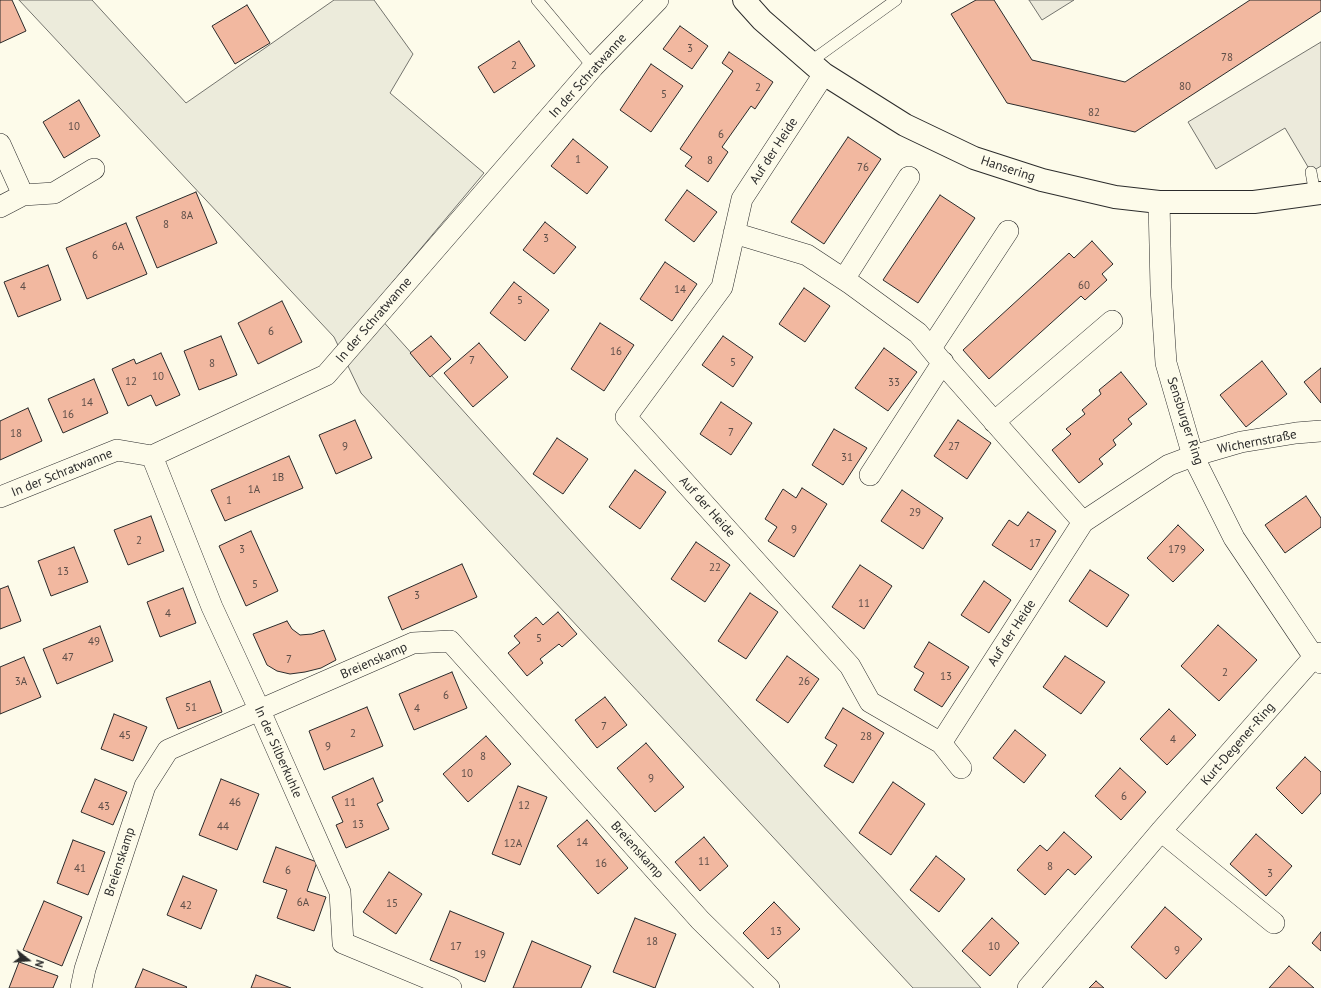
<!DOCTYPE html>
<html>
<head>
<meta charset="utf-8">
<style>
	body { margin:0 }
	#map { position:relative; width:1321px; height:988px; overflow:hidden; background:#fdfbea; font-family:"PT Sans",sans-serif }
	canvas { display:block }
	.north { position:absolute; left:8px; top:940px; width:40px; height:40px; -webkit-text-stroke:3px #fdfbea; paint-order:stroke; rotate:107deg; font-size:11px; font-weight:700; line-height:16px; text-align:center; color:#2b2b2b }
	.north::after { content:''; display:block; margin:auto; width:14px; height:18px; background:#2b2b2b; clip-path:polygon(50% 0,100% 100%,50% 72%,0 100%) }
</style>
</head>
<body>
<div id="map">
<canvas width="1321" height="988"></canvas>
<div class="north">N</div>
</div>
<script>
const g = document.querySelector('canvas').getContext('2d');
g.lineJoin = 'round';
function paint(path, color) { g.fillStyle = color; g.fill(path, 'evenodd'); }
const shape = rows => new Path2D(rows.map(r => 'M' + r).join(''));
function strokePath(path, color, width, dash) { g.strokeStyle = color; g.lineWidth = width; g.lineCap = dash ? 'butt' : 'round'; g.setLineDash(dash || []); g.stroke(path); }
function drawText(font, color, halo, rows, align = 'center') {
  g.font = font + ' "PT Sans",sans-serif'; g.lineWidth = 3; g.setLineDash([]); g.textBaseline = 'middle'; g.strokeStyle = halo; g.fillStyle = color; for (const [text, x, y, turn = 0] of rows) {
    g.save(); g.translate(x, y); g.rotate((+turn || 0) * Math.PI / 180); g.textAlign = isNaN(turn) ? turn : align; if (halo) g.strokeText(text, 0, 0); g.fillText(text, 0, 0); g.restore();
  }
}
const green = shape([
	[19,0,92,0,186,103,334,0,374,0,413,54,390,93,484,173,371,308,981,988,913,988,361,393,334,337,19,0]
]);
paint(green, '#ecebdb');
strokePath(green, '#74746e', 1);
const parking = shape([
	[1029,0,1074,0,1042,20,1029,0],
	[1321,42,1321,166,1311,172,1285,128,1216,169,1188,122,1321,42]
]);
paint(parking, '#eceadb');
strokePath(parking, '#74746e', 1);
const building = shape([
	[0,0,12,0,26,31,0,43,0,0],
	[976,0,994,0,1032,60,1125,82,1250,0,1321,0,1321,11,1135,132,1007,103,951,14,976,0],
	[247,5,270,43,235,64,212,26,247,5],
	[680,26,708,46,692,69,663,49,680,26],
	[519,41,535,66,494,93,478,67,519,41],
	[729,52,773,82,755,109,751,106,722,147,728,152,708,182,685,166,692,157,680,149,733,71,722,63,729,52],
	[651,64,683,86,651,132,620,110,651,64],
	[79,100,100,136,64,158,43,122,79,100],
	[848,137,881,159,824,244,791,222,848,137],
	[573,139,608,167,587,194,551,166,573,139],
	[687,190,717,212,694,242,665,220,687,190],
	[196,192,217,243,157,268,136,217,196,192],
	[940,195,975,218,918,303,883,280,940,195],
	[545,222,576,247,554,274,523,250,545,222],
	[126,223,147,274,87,299,66,248,126,223],
	[1092,241,1113,264,1102,274,1107,280,1085,300,1081,296,989,379,963,350,1069,253,1074,258,1092,241],
	[665,262,697,284,672,321,640,299,665,262],
	[48,265,61,300,18,317,4,282,48,265],
	[514,282,549,310,525,341,490,313,514,282],
	[804,288,830,306,805,342,779,324,804,288],
	[282,301,302,342,258,364,238,323,282,301],
	[600,323,634,345,604,391,571,369,600,323],
	[221,336,237,375,199,390,184,351,221,336],
	[431,336,451,359,430,377,410,353,431,336],
	[723,336,753,357,733,387,702,365,723,336],
	[479,343,508,377,473,407,444,373,479,343],
	[884,348,917,372,888,411,855,388,884,348],
	[161,353,180,395,156,406,151,395,128,406,112,369,134,359,136,364,161,353],
	[1262,361,1287,394,1246,427,1220,395,1262,361],
	[1321,368,1321,403,1304,382,1321,368],
	[1121,372,1147,404,1128,419,1132,424,1113,440,1116,445,1099,459,1103,464,1079,483,1052,450,1071,434,1066,429,1085,414,1082,410,1101,394,1099,390,1121,372],
	[94,379,108,413,63,433,48,399,94,379],
	[721,402,752,423,731,455,700,434,721,402],
	[28,408,42,441,0,460,0,421,28,408],
	[355,420,372,458,336,474,319,435,355,420],
	[958,420,991,443,967,479,934,456,958,420],
	[834,429,867,448,843,485,812,465,834,429],
	[557,438,588,459,563,494,533,474,557,438],
	[289,456,303,488,225,521,211,490,289,456],
	[635,470,666,492,640,529,609,507,635,470],
	[802,488,827,504,794,557,768,541,777,527,765,519,783,489,796,498,802,488],
	[902,490,943,518,923,549,881,521,902,490],
	[1306,496,1321,518,1321,527,1285,553,1265,525,1306,496],
	[1028,512,1056,531,1031,570,992,545,1009,520,1018,526,1028,512],
	[151,516,164,551,128,565,114,530,151,516],
	[1178,525,1204,550,1173,582,1147,558,1178,525],
	[251,531,278,591,246,606,219,546,251,531],
	[696,542,730,565,705,602,671,579,696,542],
	[74,547,88,582,51,596,38,561,74,547],
	[462,564,477,597,402,630,388,597,462,564],
	[860,565,892,586,864,629,832,607,860,565],
	[1090,570,1129,595,1107,627,1069,601,1090,570],
	[984,581,1011,600,989,633,961,615,984,581],
	[8,586,21,621,0,629,0,589,8,586],
	[183,588,196,623,160,637,147,602,183,588],
	[750,593,778,612,746,659,718,641,750,593],
	[558,612,577,634,562,647,559,644,540,659,543,663,527,676,508,653,520,643,514,636,536,617,543,625,558,612],
	[287,621,292,629,300,635,312,634,324,630,336,660,321,668,305,672,290,674,277,671,267,665,253,634,287,621],
	[1218,625,1257,660,1219,701,1181,666,1218,625],
	[100,626,113,661,57,684,43,649,100,626],
	[929,642,969,667,942,707,914,690,924,673,914,667,929,642],
	[787,656,819,679,788,723,756,700,787,656],
	[1065,656,1105,682,1081,714,1043,687,1065,656],
	[24,657,41,697,0,714,0,667,24,657],
	[452,672,467,708,414,730,399,694,452,672],
	[210,681,222,712,178,729,166,698,210,681],
	[605,697,627,725,597,748,575,720,605,697],
	[367,707,383,746,324,770,309,731,367,707],
	[843,708,884,733,853,783,824,766,837,745,825,738,843,708],
	[1169,709,1196,735,1167,765,1140,739,1169,709],
	[114,714,147,727,133,761,101,749,114,714],
	[1015,730,1046,755,1024,783,993,758,1015,730],
	[486,736,511,764,468,802,443,774,486,736],
	[646,743,684,787,655,812,617,768,646,743],
	[1305,757,1321,772,1321,793,1302,814,1276,788,1305,757],
	[1120,768,1146,792,1121,820,1095,796,1120,768],
	[373,778,383,801,377,804,389,829,346,848,336,825,343,822,332,797,373,778],
	[95,779,127,792,113,825,81,812,95,779],
	[221,779,259,794,237,850,199,835,221,779],
	[893,782,925,804,891,855,859,833,893,782],
	[518,786,547,797,520,865,492,854,518,786],
	[587,820,628,868,598,894,557,846,587,820],
	[1064,832,1092,857,1075,875,1068,869,1045,895,1017,870,1040,845,1047,851,1064,832],
	[1256,834,1292,866,1266,896,1230,864,1256,834],
	[704,837,728,866,700,891,675,862,704,837],
	[73,840,105,852,88,895,57,883,73,840],
	[276,847,317,862,307,891,326,897,314,931,277,918,287,890,263,882,276,847],
	[936,856,965,879,939,912,910,890,936,856],
	[389,872,422,894,396,934,363,912,389,872],
	[183,876,217,890,201,929,167,915,183,876],
	[44,901,82,917,62,966,23,950,44,901],
	[774,902,800,929,768,959,743,933,774,902],
	[1165,907,1202,939,1166,979,1131,947,1165,907],
	[450,911,504,933,485,982,430,960,450,911],
	[635,918,676,934,655,988,613,972,635,918],
	[992,918,1019,943,990,976,962,951,992,918],
	[1321,932,1321,951,1312,943,1321,932],
	[532,941,591,966,581,988,513,988,532,941],
	[19,962,58,976,53,988,9,988,19,962],
	[1289,966,1314,988,1269,988,1289,966],
	[143,969,187,987,186,988,135,988,143,969],
	[256,975,291,988,251,988,256,975],
	[1096,981,1104,988,1089,988,1096,981]
]);
paint(building, '#f2b8a0');
strokePath(building, '#2b2b2b', 1);
const lane = shape([
	[537,0,593,67],
	[810,62,896,0],
	[1311,172,1315,194]
]);
const street = shape([
	[824,74,742,199,722,287,626,417,850,666,870,702,941,743],
	[0,144,23,195],
	[1159,202,1161,288,1166,363,1193,456,1234,538,1314,657,1321,663],
	[0,207,23,195,54,193,94,169],
	[734,233,807,255,851,284,918,333,946,367,1083,522],
	[844,279,909,177],
	[931,348,1008,231],
	[994,422,1112,321],
	[152,456,212,607,260,711,340,892,343,943,451,988],
	[870,475,943,362],
	[0,497,117,450,152,456,326,375,593,67,658,0],
	[961,768,941,743,1083,522,1169,465,1193,456,1241,442,1296,433,1321,431],
	[1161,831,1274,923],
	[81,988,85,969,145,786,168,750,413,643,450,641,700,920,769,988],
	[1028,988,1161,831,1314,657,1321,653]
]);
const secondary = shape([
	[744,0,762,20,824,74,905,125,974,158,1042,180,1115,197,1159,202,1254,202,1321,193]
]);
strokePath(lane, '#2b2b2b', 12);
strokePath(street, '#2b2b2b', 22);
strokePath(secondary, '#2b2b2b', 24);
strokePath(lane, '#fdfbea', 11);
strokePath(street, '#fdfbea', 21);
strokePath(secondary, '#fdfbea', 22);
drawText('11px', '#5d4e48', null, [
	["3",690,49],
	["78",1227,58],
	["2",514,66],
	["80",1185,87],
	["2",758,88],
	["5",664,95],
	["82",1094,113],
	["10",74,127],
	["6",721,135],
	["1",578,160],
	["8",710,161],
	["76",863,168],
	["8A",187,216],
	["8",166,225],
	["3",546,239],
	["6A",118,247],
	["6",95,256],
	["60",1084,286],
	["4",23,287],
	["14",680,290],
	["5",520,301],
	["6",271,332],
	["16",616,352],
	["7",472,361],
	["5",733,363],
	["8",212,364],
	["10",158,377],
	["12",131,382],
	["33",894,383],
	["14",87,403],
	["16",68,415],
	["7",731,433],
	["18",16,434],
	["9",345,447],
	["27",954,447],
	["31",847,458],
	["1B",278,478],
	["1A",254,490],
	["1",229,501],
	["29",915,513],
	["9",794,530],
	["2",139,541],
	["17",1035,544],
	["3",242,550],
	["179",1177,550],
	["22",715,568],
	["13",63,572],
	["5",255,585],
	["3",417,596],
	["11",864,604],
	["4",168,614],
	["5",539,639],
	["49",94,642],
	["47",68,658],
	["7",289,660],
	["2",1225,673],
	["13",946,677],
	["3A",21,682],
	["26",804,682],
	["6",446,696],
	["51",191,708],
	["4",417,709],
	["7",604,727],
	["2",353,734],
	["45",125,736],
	["28",866,737],
	["4",1173,740],
	["9",328,747],
	["8",483,757],
	["10",467,774],
	["9",651,779],
	["6",1124,797],
	["46",235,803],
	["11",350,803],
	["12",524,806],
	["43",104,807],
	["13",358,825],
	["44",223,827],
	["14",582,843],
	["12A",513,844],
	["11",704,862],
	["16",601,864],
	["8",1050,867],
	["41",80,869],
	["6",288,871],
	["3",1270,874],
	["6A",303,903],
	["15",392,904],
	["42",186,906],
	["13",776,932],
	["18",652,942],
	["17",456,947],
	["10",994,947],
	["9",1177,951],
	["19",480,955]
]);
drawText('13px', '#2b2b2b', '#fdfbea', [
	["In der Schratwanne",588,76,-48],
	["Auf der Heide",774,151,-57],
	["Hansering",1008,169,18],
	["In der Schratwanne",374,320,-49],
	["Sensburger Ring",1185,421,72],
	["Wichernstraße",1257,442,-11],
	["In der Schratwanne",62,473,-22],
	["Auf der Heide",707,507,48],
	["Auf der Heide",1012,633,-57],
	["Breienskamp",374,661,-24],
	["Kurt-Degener-Ring",1238,744,-49],
	["In der Silberkuhle",278,752,66],
	["Breienskamp",637,850,48],
	["Breienskamp",120,862,-72]
]);
</script>
</body>
</html>
